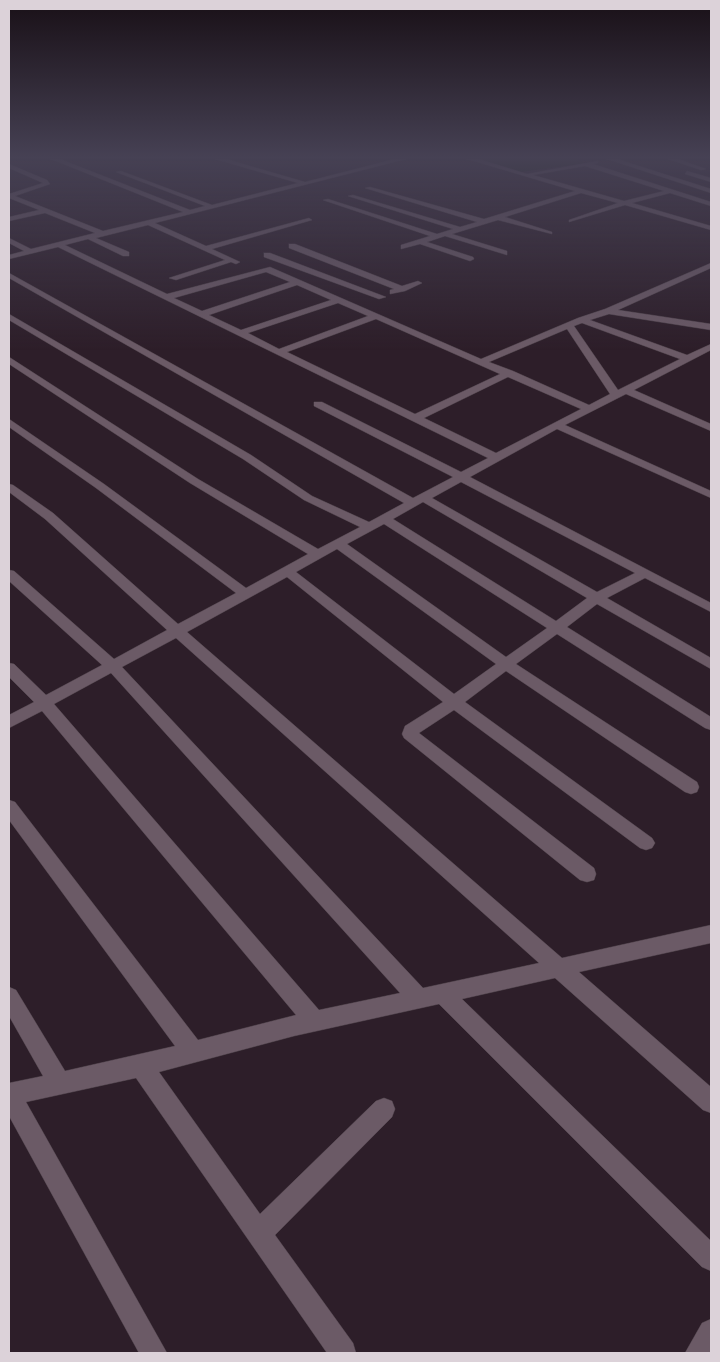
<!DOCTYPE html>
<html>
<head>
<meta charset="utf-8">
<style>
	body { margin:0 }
	#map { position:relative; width:720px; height:1362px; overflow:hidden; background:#2d1e29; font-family:"Alegreya Sans",sans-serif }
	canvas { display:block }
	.frame { position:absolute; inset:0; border:10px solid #dcd2d9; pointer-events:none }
</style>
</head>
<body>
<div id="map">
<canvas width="720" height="1362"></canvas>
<div class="frame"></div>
</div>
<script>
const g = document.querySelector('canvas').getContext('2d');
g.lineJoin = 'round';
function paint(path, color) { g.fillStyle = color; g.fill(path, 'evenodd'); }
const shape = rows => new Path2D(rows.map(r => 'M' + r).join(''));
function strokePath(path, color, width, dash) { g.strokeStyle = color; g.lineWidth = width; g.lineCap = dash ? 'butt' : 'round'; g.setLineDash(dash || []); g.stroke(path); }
paint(shape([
	[477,159,574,159,586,163,520,172]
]), '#061700');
const minor = shape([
	[51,159,60,159,190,210,205,206,116,172,121,171,212,205,298,183,215,159,226,159,305,182,395,159,406,159,155,223,206,246,309,218,312,220,212,249,240,262,236,264,231,262,176,280,169,278,225,260,148,225,96,238,129,252,129,256,123,256,88,239,65,245,167,294,270,267,481,359,578,318,605,309,711,263,711,268,618,310,711,324,711,330,609,314,590,320,687,355,711,344,711,350,634,390,711,424,711,431,626,394,565,425,711,491,711,498,557,429,470,477,711,603,711,612,645,578,607,598,711,658,711,669,597,604,567,627,711,717,711,730,705,728,557,634,516,664,697,782,699,787,697,792,691,794,685,792,506,671,465,702,652,838,655,843,652,848,646,850,640,848,454,710,419,733,594,868,596,874,594,880,587,882,580,880,404,738,402,734,405,726,443,702,287,577,187,632,562,958,711,925,711,943,579,972,711,1087,711,1113,703,1110,555,978,462,999,711,1241,711,1271,702,1267,439,1004,294,1036,159,1072,260,1214,376,1101,384,1098,392,1101,395,1109,392,1117,275,1235,353,1343,356,1353,327,1353,136,1078,26,1102,167,1353,139,1353,9,1116,9,1083,43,1076,9,1016,9,987,16,990,65,1071,175,1046,9,820,9,800,15,802,198,1040,296,1015,42,711,9,728,9,715,34,702,9,677,9,663,14,664,46,695,102,665,9,581,9,570,14,571,114,659,167,630,45,519,9,492,9,484,13,485,53,513,178,624,236,593,96,488,9,427,9,419,104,484,246,588,308,554,190,483,9,364,9,357,198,479,318,549,360,527,304,500,243,459,9,320,9,314,251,455,312,496,369,522,404,503,9,278,9,273,413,498,453,477,314,406,314,402,322,402,461,472,488,458,58,247,9,259,9,255,24,251,9,243,9,238,31,249,95,233,45,213,9,221,9,217,39,210,9,198,9,194,43,183,9,168,9,164,47,180,50,184,15,196,103,231,183,212,51,159],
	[266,272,290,282,202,311,174,298,266,272],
	[297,285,331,300,241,330,209,315,297,285],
	[338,303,368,316,279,349,248,333,338,303],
	[376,319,500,374,415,414,287,352,376,319],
	[582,323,680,359,618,390,574,326,582,323],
	[567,329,610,394,589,405,513,371,489,362,567,329],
	[508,377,581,409,496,453,424,418,508,377],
	[461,482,635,573,597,592,432,498,461,482],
	[423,502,587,598,556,621,393,519,423,502],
	[384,524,547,628,506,657,347,544,384,524],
	[337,549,496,664,454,694,296,572,337,549],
	[176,638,539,963,423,988,122,667,176,638],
	[111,673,400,993,319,1010,54,704,111,673],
	[467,159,478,159,527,174,598,161,598,163,593,164,711,202,711,206,670,193,632,203,711,226,711,230,625,205,569,222,569,220,618,203,581,193,505,217,552,232,552,234,498,220,452,234,507,251,507,255,445,236,427,242,473,257,474,259,470,261,420,244,401,249,401,245,430,236,323,200,328,199,437,234,453,229,348,196,353,195,460,227,477,222,365,188,370,187,484,219,575,191,467,159],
	[585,166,664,191,624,201,533,175,585,166],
	[607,159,617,159,711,189,711,193,607,159],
	[668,159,678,159,706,169,701,170,668,159],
	[687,171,711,178,711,182,685,174,687,171],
	[289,244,295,244,402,286,418,281,422,283,405,291,390,294,390,290,394,289,289,248,289,244],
	[264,253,270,253,386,297,379,299,264,257,264,253],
	[711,1319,711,1353,685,1353,702,1323,711,1319]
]);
strokePath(minor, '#493d45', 1);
paint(minor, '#6b5a66');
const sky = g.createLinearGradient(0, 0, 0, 350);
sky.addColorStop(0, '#191017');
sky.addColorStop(0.45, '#464154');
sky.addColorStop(1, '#46415400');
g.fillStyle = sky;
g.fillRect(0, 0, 720, 350);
</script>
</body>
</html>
